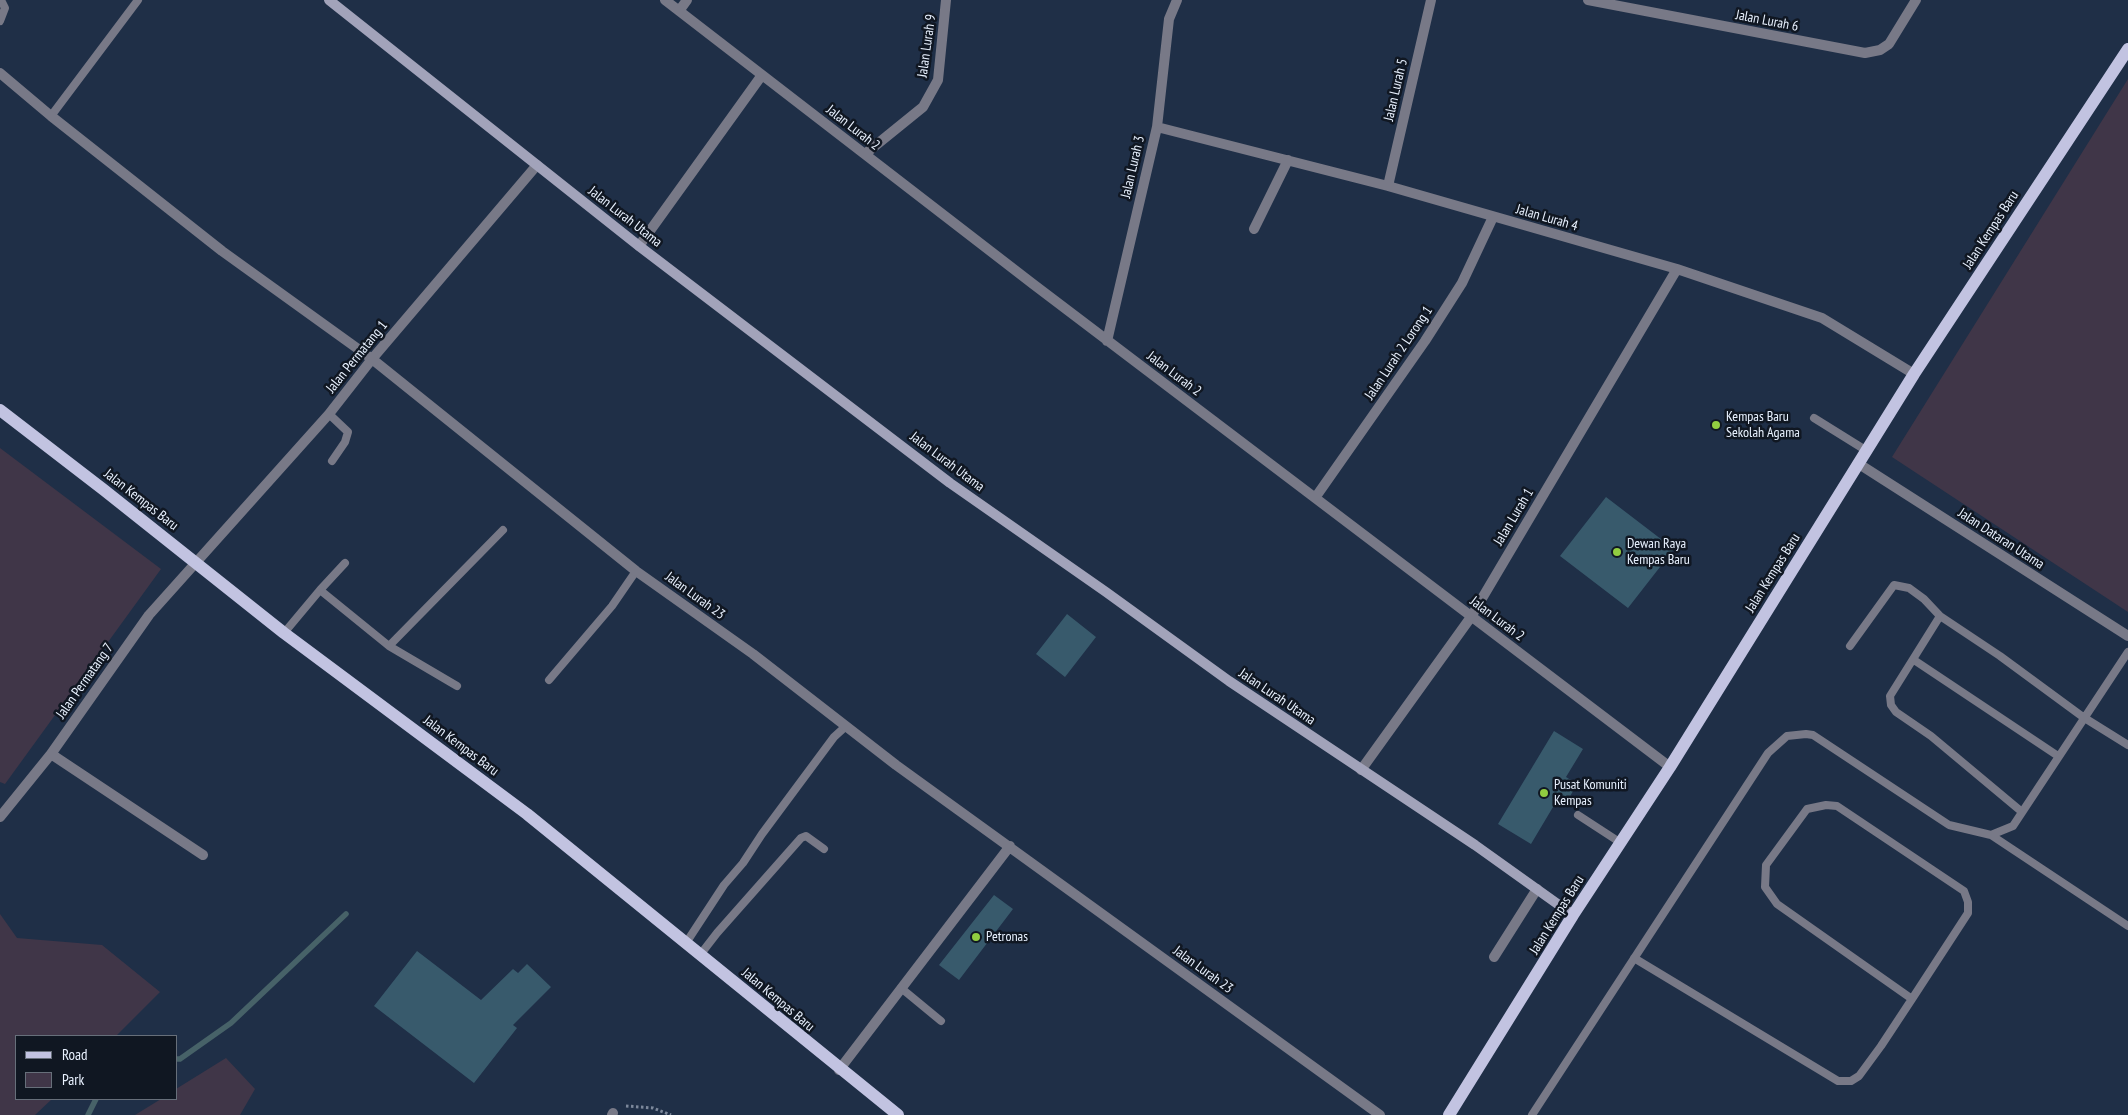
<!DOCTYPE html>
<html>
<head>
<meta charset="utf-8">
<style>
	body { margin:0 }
	#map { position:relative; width:2128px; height:1115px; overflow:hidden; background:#1f2f47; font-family:"PT Sans Narrow",sans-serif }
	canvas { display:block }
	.legend { position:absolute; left:15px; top:1035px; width:162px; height:65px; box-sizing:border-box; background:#101722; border:1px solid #676f7a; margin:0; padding:6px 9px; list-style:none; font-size:15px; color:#e9f2ff }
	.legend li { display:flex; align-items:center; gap:10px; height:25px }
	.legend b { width:25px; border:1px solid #676f7a }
</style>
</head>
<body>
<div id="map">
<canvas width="2128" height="1115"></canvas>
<ul class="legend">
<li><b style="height:6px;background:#c2c3e1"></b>Road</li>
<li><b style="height:14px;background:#403648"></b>Park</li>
</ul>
</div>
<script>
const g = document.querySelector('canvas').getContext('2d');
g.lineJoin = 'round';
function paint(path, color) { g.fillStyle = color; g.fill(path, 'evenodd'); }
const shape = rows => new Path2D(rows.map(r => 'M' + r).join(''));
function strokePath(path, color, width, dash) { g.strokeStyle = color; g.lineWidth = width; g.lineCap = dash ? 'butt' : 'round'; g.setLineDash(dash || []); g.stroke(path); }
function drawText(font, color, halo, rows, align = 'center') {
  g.font = font + ' "PT Sans Narrow",sans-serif'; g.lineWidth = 5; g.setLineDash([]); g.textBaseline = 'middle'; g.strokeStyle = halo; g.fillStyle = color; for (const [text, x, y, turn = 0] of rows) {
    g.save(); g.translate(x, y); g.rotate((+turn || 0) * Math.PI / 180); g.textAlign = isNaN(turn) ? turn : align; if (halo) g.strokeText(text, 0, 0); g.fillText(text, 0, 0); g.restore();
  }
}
paint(shape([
	[2128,79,2128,612,1892,457],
	[0,448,161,569,5,784,0,782],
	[0,914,17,938,102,945,160,992,116,1036,16,1036,16,1099,52,1099,35,1115,0,1115],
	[226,1058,255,1089,240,1115,135,1115,161,1099,176,1099,176,1089]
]), '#403648');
strokePath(shape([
	[176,1059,180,1059,231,1023,346,914],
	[88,1115,96,1099]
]), '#476268', 5.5);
paint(shape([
	[1606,497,1674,549,1628,608,1560,556],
	[1067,614,1096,637,1065,677,1036,654],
	[1554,731,1583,749,1566,777,1577,784,1564,807,1556,802,1531,844,1498,824],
	[994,895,1013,909,959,980,939,965],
	[417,951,481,1000,513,969,518,973,527,964,551,987,513,1025,517,1028,474,1083,374,1006]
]), '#385a6c');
strokePath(shape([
	[626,1106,653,1108,671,1115]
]), '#7c889b', 3, [2.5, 2.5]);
strokePath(shape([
	[0,21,5,8,1,0],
	[51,116,138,0],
	[329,414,348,432,345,442,332,461],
	[1814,418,1867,451],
	[320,590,345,563],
	[1940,616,1890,696,1891,705,1896,712,1931,736,2022,812],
	[284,633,320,590,389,646,503,530],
	[389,646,457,686],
	[1850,646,1894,585,1909,588,1924,599,1940,616,2000,656,2083,717,2128,745],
	[1914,660,2058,756],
	[549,680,612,606,636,571],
	[1578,815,1621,843],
	[1991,835,2128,926],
	[686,943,724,885,743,863,762,834,834,737,845,727],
	[700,955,717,933,801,838,806,836,824,849],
	[1634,958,1838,1081,1851,1081,1859,1076,1881,1046,1912,999,1968,913,1968,902,1964,891,1837,806,1826,805,1807,809,1766,865,1765,887,1777,904,1912,999],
	[901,988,941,1021],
	[1532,1115,1768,753,1787,736,1806,734,1813,735,1949,825,1991,835,2013,826,2128,652]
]), '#787987', 8);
strokePath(shape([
	[665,0,1033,284,1670,767],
	[1588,0,1865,53,1880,50,1889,44,1916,0],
	[679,11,687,0],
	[0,73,51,116,222,251,372,359,636,571,753,654,896,765,1380,1115],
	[1157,127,1388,186,1677,269,1822,318,1914,374],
	[865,154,923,107,938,80,946,0],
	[1388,186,1431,0],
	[1254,229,1288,160],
	[639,246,762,75],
	[1107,341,1157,127,1169,19,1177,0],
	[1859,464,2128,636],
	[1315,498,1425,341,1462,283,1493,217],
	[51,754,203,855],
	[1361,770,1471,617,1677,269],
	[0,817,51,754,149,615,329,414,372,359,537,165],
	[1494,957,1537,889],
	[839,1070,1010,846],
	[612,1115,613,1113]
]), '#787987', 10);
strokePath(shape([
	[329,0,639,246,950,483,1106,592,1229,681,1475,845,1573,915]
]), '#a2a3ba', 10);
strokePath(shape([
	[0,410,104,490,284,633,527,814,898,1115],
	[1449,1115,1573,915,1670,767,1914,374,2128,49]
]), '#c2c3e1', 12);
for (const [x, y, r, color] of [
	[1716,425,5,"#91cd40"],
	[1617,552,5,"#91cd40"],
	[1544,793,5,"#91cd40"],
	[976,937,5,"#91cd40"]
]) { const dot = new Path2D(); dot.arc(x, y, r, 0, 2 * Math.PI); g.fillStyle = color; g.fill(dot); strokePath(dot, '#101722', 2); }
drawText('14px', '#e9f2ff', '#101722', [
	["Jalan Lurah 6",1767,21,11],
	["Jalan Lurah 9",927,46,-82],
	["Jalan Lurah 5",1396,90,-77],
	["Jalan Lurah 2",853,128,38],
	["Jalan Lurah 3",1133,167,-77],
	["Jalan Lurah Utama",625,217,38],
	["Jalan Lurah 4",1547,218,16],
	["Jalan Kempas Baru",1991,230,-57],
	["Jalan Lurah 2 Lorong 1",1399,353,-56],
	["Jalan Permatang 1",357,357,-51],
	["Jalan Lurah 2",1174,374,37],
	["Jalan Lurah Utama",947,462,37],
	["Jalan Kempas Baru",141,500,38],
	["Jalan Lurah 1",1514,517,-59],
	["Jalan Dataran Utama",2001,539,33],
	["Jalan Kempas Baru",1773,573,-58],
	["Jalan Lurah 23",695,596,36],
	["Jalan Lurah 2",1497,619,37],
	["Jalan Permatang 7",85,681,-55],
	["Jalan Lurah Utama",1277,697,34],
	["Jalan Kempas Baru",461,746,37],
	["Jalan Kempas Baru",1557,915,-58],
	["Jalan Lurah 23",1203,970,36],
	["Jalan Kempas Baru",778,1000,40]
]);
drawText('14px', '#e9f2ff', '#101722', [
	["Kempas Baru",1726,417],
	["Sekolah Agama",1726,433],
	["Dewan Raya",1627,544],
	["Kempas Baru",1627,560],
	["Pusat Komuniti",1554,785],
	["Kempas",1554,801],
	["Petronas",986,937]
], 'left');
</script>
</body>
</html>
